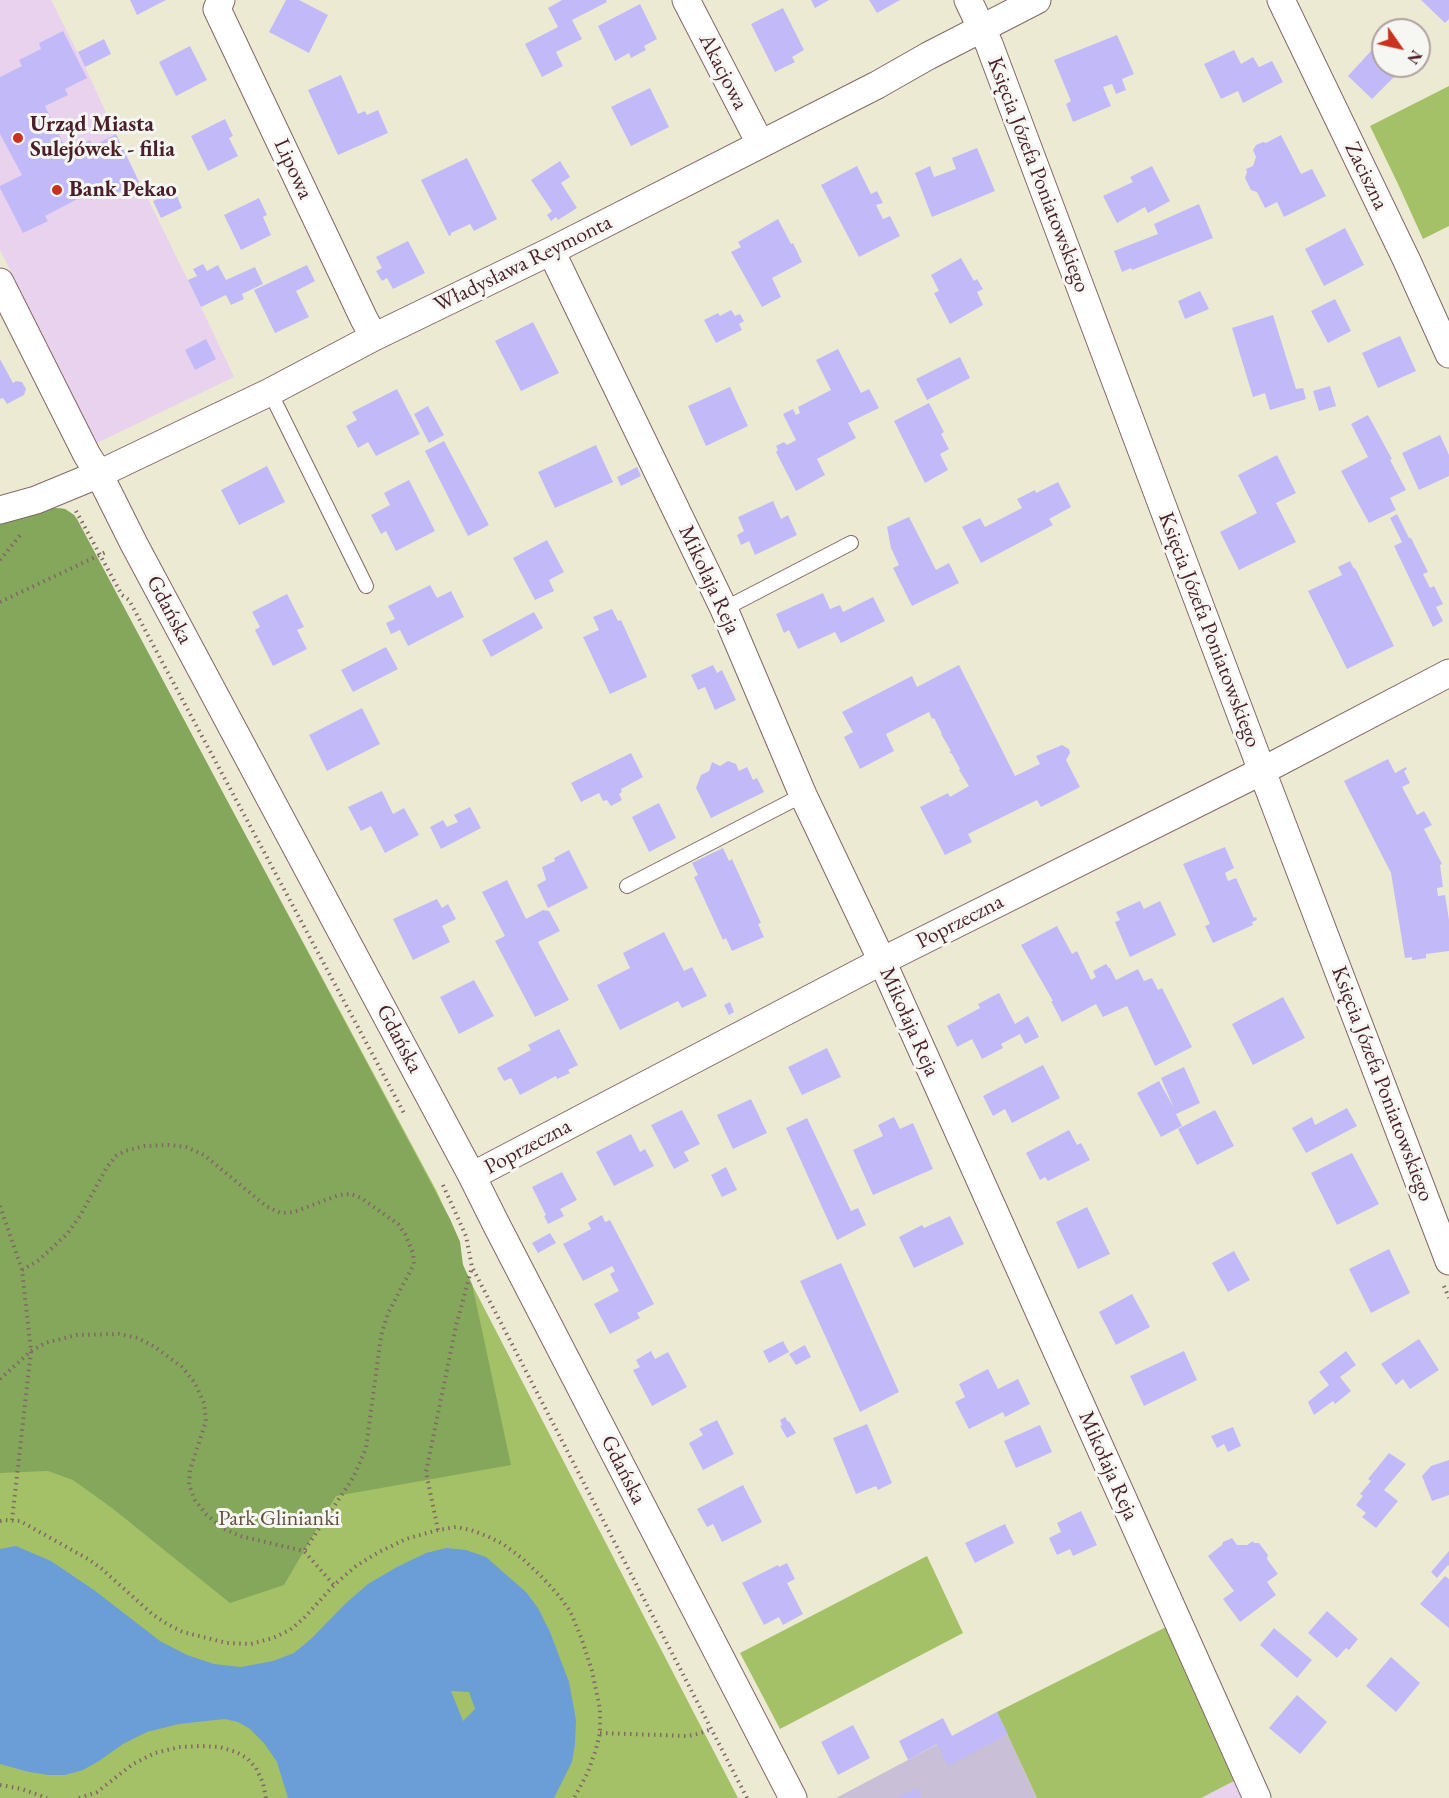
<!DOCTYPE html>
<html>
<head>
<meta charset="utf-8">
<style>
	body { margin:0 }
	#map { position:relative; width:1449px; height:1798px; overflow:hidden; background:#edead4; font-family:"EB Garamond",serif }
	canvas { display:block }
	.north { position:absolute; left:1371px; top:18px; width:60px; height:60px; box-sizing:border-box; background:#f6f6f2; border:2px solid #b1a0a2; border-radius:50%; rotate:124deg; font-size:16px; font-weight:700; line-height:24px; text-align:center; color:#4a1f2b }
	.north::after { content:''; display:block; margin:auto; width:21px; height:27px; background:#c8321e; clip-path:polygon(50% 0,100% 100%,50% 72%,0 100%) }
</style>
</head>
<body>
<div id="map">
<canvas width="1449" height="1798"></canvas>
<div class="north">N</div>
</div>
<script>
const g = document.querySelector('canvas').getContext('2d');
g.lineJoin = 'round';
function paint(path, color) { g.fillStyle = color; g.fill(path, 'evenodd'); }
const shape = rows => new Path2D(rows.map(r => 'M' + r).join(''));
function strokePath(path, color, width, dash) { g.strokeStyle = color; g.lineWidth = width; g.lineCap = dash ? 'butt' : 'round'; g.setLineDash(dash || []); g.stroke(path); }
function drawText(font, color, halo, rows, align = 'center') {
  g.font = font + ' "EB Garamond",serif'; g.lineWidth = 6; g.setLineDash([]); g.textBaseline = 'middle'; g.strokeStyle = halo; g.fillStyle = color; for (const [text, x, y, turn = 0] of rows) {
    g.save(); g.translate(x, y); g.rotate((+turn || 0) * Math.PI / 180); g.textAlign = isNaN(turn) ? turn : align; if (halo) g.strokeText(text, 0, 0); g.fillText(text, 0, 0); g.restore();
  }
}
paint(shape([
	[0,0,51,0,85,67,116,134,201,307,234,377,97,443,0,250],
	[1234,1781,1241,1798,1201,1798]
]), '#e8d2ee');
paint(shape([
	[997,1712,1037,1798,836,1798,908,1760]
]), '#c9bfd7');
paint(shape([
	[1449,86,1449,226,1423,239,1398,184,1370,126],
	[58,508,65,509,74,515,436,1190,460,1242,461,1259,466,1273,738,1798,0,1798,0,522],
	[927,1556,963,1633,780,1729,740,1653],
	[1166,1627,1234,1781,1201,1798,1037,1798,997,1712]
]), '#a5c168');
paint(shape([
	[44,507,65,509,74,515,77,519,450,1219,460,1242,463,1265,472,1284,511,1465,336,1496,284,1585,230,1603,112,1508,73,1480,48,1471,0,1473,0,522]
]), '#84a75c');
paint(shape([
	[16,1546,51,1561,94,1590,160,1641,187,1655,214,1664,241,1667,273,1661,294,1653,312,1638,345,1604,368,1584,397,1567,426,1553,446,1548,466,1550,486,1557,526,1592,538,1608,550,1632,569,1682,576,1720,575,1744,572,1762,554,1798,288,1798,277,1762,264,1743,250,1729,238,1722,225,1719,179,1724,147,1732,123,1744,99,1761,83,1770,65,1775,49,1775,29,1772,0,1764,0,1549],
	[451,1691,469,1692,475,1709,463,1721]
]), '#6b9ed6');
paint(shape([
	[130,0,166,0,137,15],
	[286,0,299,0,328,15,309,53,269,32],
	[562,0,606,0,607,2,572,20,582,39,556,52,563,66,542,77,525,44,558,27,548,8],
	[811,0,829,0,815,8],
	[869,0,900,0,877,13],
	[1421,0,1449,0,1449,19,1445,23],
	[640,4,657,39,644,46,646,50,631,58,629,53,615,61,598,26],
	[783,8,804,50,792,57,795,62,775,72,751,24],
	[63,31,87,78,65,89,68,95,45,106,62,141,68,152,90,140,93,146,116,134,139,182,115,194,113,188,91,200,87,194,45,216,48,221,23,233,0,188,0,186,22,175,0,134,0,77,22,66,19,60,41,49,39,43],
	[1117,35,1134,74,1122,79,1126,90,1116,94,1112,84,1103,87,1111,106,1073,122,1066,104,1071,101,1054,60],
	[104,39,111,54,85,67,78,52],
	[190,46,207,80,176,96,159,62],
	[1383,46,1383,66,1390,66,1389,68,1396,75,1372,99,1348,76,1371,51,1375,55],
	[1234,50,1241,64,1253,57,1259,67,1272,61,1283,82,1243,103,1238,91,1221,99,1204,64],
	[341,75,358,114,365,111,367,115,378,110,388,133,338,155,308,90],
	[650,88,669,127,631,146,611,107],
	[225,119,233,136,229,138,238,156,208,171,191,136],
	[1281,135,1301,174,1312,169,1326,196,1284,217,1277,202,1265,208,1257,192,1251,190,1245,178,1247,172,1246,169,1253,166,1256,157,1253,150,1256,145,1263,142,1266,143],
	[977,148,995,191,932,217,915,173,930,166,934,177,956,169,952,158],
	[467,158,497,219,474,231,470,224,451,233,451,235,449,236,421,180],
	[560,161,570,177,561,183,577,208,558,220,556,217,551,221,547,215,552,211,531,180],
	[857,166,871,194,877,191,883,203,876,205,883,219,890,216,900,236,859,257,821,185],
	[1152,166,1170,201,1148,213,1145,207,1117,223,1103,196,1133,182,1130,177],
	[175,191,182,208,161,218,153,201],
	[259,198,267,215,263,217,271,235,241,250,224,215],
	[1199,204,1213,238,1132,270,1131,268,1122,272,1114,251,1158,234,1154,224],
	[778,219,791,244,793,243,802,262,772,278,781,297,762,307,731,252,741,247,738,242],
	[1345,228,1364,265,1324,286,1305,249],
	[408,241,425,273,393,289,387,278,382,281,380,278,376,271,382,268,376,257],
	[961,258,974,281,977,279,983,289,977,292,983,305,950,324,934,293,939,291,931,275],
	[203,264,207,271,218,265,226,280,255,267,263,284,242,294,244,299,231,305,226,295,201,307,188,280,197,276,193,269],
	[307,265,315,281,296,291,309,317,275,333,254,290],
	[1200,291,1209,309,1185,319,1178,301],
	[1335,299,1351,331,1328,343,1311,311],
	[731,310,735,316,740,314,744,321,739,324,742,330,716,343,704,320,718,313,720,316],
	[1273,315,1296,389,1303,388,1306,399,1270,410,1265,393,1253,397,1232,328],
	[533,322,559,373,521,391,495,341],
	[1400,336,1416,371,1378,388,1362,353],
	[206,339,216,359,195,370,185,350],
	[838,349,861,393,869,389,879,408,848,423,856,438,817,459,825,475,796,491,776,452,778,450,776,446,784,442,787,445,796,440,783,414,793,409,796,415,800,413,798,407,831,390,816,360],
	[960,357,970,378,927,400,916,379],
	[0,359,13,383,16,381,22,382,26,389,24,395,7,404,3,398,0,399],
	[1330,386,1336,406,1319,411,1313,391],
	[730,387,748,426,706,446,688,406],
	[397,389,420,434,376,456,368,442,358,448,346,426,357,420,352,412],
	[929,403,944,432,941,434,949,449,940,454,948,470,925,483,894,421],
	[428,406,444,435,429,443,414,414],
	[1368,415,1392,459,1390,460,1406,490,1390,498,1396,510,1369,523,1341,471,1368,457,1351,424],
	[1440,435,1449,455,1449,476,1419,490,1402,453],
	[444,441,489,525,468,536,425,451],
	[596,445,613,482,555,508,538,472],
	[1277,455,1296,493,1276,503,1296,542,1239,570,1220,532,1257,513,1238,475],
	[267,466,285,502,239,525,221,490],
	[637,467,641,476,621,486,617,477],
	[409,480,435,531,396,551,386,531,381,534,371,515,390,505,384,493],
	[1058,482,1071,507,1049,519,1053,525,981,563,962,527,980,518,985,527,1022,508,1017,499,1035,490,1036,493],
	[773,501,781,519,788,515,797,535,755,555,749,541,741,545,737,535,744,531,738,517],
	[1397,514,1409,538,1411,538,1428,572,1423,574,1430,588,1434,586,1443,604,1436,607,1443,621,1433,627,1394,546,1402,542,1390,518],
	[909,517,936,570,949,563,959,583,912,606,893,568,899,565,891,548,887,527],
	[547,540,564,572,549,580,554,591,535,600,513,558],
	[1350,561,1354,569,1355,568,1394,646,1347,669,1308,591,1342,575,1338,567],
	[430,585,437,598,451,591,464,617,408,646,400,630,391,634,386,623,395,619,388,606],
	[823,593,830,609,840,605,843,612,873,597,885,621,841,643,835,632,798,649,789,630,784,633,776,614],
	[287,594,304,627,297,630,307,649,273,666,255,630,260,627,252,612],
	[612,609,618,621,621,620,647,677,610,694,583,637,599,630,593,617],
	[534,612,543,628,491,657,482,640],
	[386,647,398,669,353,692,341,670],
	[713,665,717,673,722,670,736,700,715,710,705,687,698,690,691,675],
	[959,665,1015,776,1040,764,1036,756,1062,745,1069,749,1070,753,1066,760,1080,787,1041,807,1037,800,968,834,972,842,945,855,920,807,948,793,950,797,969,786,959,770,960,769,952,754,949,752,951,751,941,734,942,734,934,718,932,719,929,712,886,734,894,751,860,769,844,737,853,732,842,712,912,676,917,687],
	[362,708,380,744,327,771,309,735],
	[631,753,643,777,621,789,622,792,619,794,622,800,611,806,607,800,603,801,599,793,581,802,571,783],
	[1388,759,1395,773,1406,767,1407,769,1404,771,1410,783,1402,787,1417,815,1424,811,1432,825,1424,829,1442,864,1440,865,1443,887,1437,888,1438,896,1445,895,1449,920,1449,951,1426,954,1426,958,1414,960,1412,960,1412,957,1405,958,1391,873,1344,781],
	[728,761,736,764,739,771,747,767,753,780,757,778,764,792,711,818,696,788,701,775,709,771,712,762,720,766],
	[382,791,393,814,404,808,419,835,385,853,371,826,361,831,348,807],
	[659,803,676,838,649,852,632,817],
	[470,807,481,828,441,849,430,827,443,820,447,827,458,822,454,815],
	[1225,847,1234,868,1225,873,1228,881,1236,878,1254,918,1256,917,1257,920,1252,922,1253,925,1213,943,1205,926,1210,924,1183,864],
	[723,848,729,861,732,859,761,923,758,924,764,937,732,951,726,938,723,940,694,877,698,875,692,863],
	[569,850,588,888,548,908,537,885,546,880,542,867,555,861,554,858],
	[507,880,526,919,543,910,549,911,560,931,538,942,569,1000,535,1017,495,941,505,936,482,892],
	[437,899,442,908,448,904,456,919,442,926,450,942,413,960,393,919],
	[1140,901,1144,909,1160,901,1176,935,1130,957,1115,922,1120,920,1116,912],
	[1057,926,1072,954,1077,951,1091,980,1096,977,1093,971,1106,964,1109,968,1110,968,1116,980,1138,969,1144,981,1152,978,1158,990,1162,988,1192,1047,1155,1066,1127,1006,1103,1017,1096,1004,1062,1022,1051,1001,1053,1001,1021,945],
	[664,932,684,971,692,967,707,996,682,1008,678,1001,620,1030,597,985,630,968,623,953],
	[474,980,494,1016,459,1034,440,997],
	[999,993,1015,1024,1028,1016,1039,1037,1025,1044,1020,1034,1001,1044,1003,1048,982,1059,972,1039,957,1047,947,1026,980,1008,978,1004],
	[1283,997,1305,1038,1253,1065,1232,1024],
	[730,1002,734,1012,729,1015,724,1005],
	[559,1029,578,1065,568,1070,570,1073,557,1079,556,1076,520,1095,511,1078,504,1081,497,1068,531,1050,528,1045],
	[827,1048,841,1077,802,1095,788,1067],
	[1043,1065,1060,1098,1012,1123,1005,1109,993,1116,983,1096],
	[1184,1067,1200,1103,1176,1114,1182,1126,1161,1137,1137,1093,1159,1081,1174,1108,1161,1078],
	[751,1099,767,1133,733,1149,717,1115],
	[1347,1108,1357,1126,1306,1153,1292,1128,1312,1117,1315,1125],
	[682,1110,700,1144,684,1152,689,1161,674,1169,651,1125],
	[1215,1110,1234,1146,1197,1165,1178,1129],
	[894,1117,900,1129,913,1123,933,1169,873,1195,853,1150,883,1136,878,1125],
	[807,1118,851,1211,858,1208,866,1225,837,1240,786,1128],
	[1069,1130,1077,1145,1081,1143,1090,1160,1048,1181,1045,1177,1040,1180,1026,1153],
	[631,1134,640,1152,645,1149,654,1166,614,1186,596,1152],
	[1352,1153,1379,1204,1337,1225,1311,1173],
	[726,1167,737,1190,722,1197,711,1175],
	[562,1172,577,1200,560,1209,564,1216,548,1224,544,1216,546,1215,532,1187],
	[1087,1207,1110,1254,1078,1269,1056,1222],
	[602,1215,605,1222,610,1220,654,1304,637,1313,640,1318,610,1334,594,1304,619,1291,610,1274,615,1271,612,1266,583,1281,563,1244,591,1229,588,1223],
	[950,1216,964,1244,914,1268,899,1237,922,1225,924,1228],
	[550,1233,556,1243,538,1253,532,1243],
	[1389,1249,1410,1293,1371,1313,1349,1269],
	[1234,1251,1250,1280,1228,1292,1212,1263],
	[841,1263,899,1392,860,1412,800,1281],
	[1132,1294,1150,1327,1116,1345,1099,1312],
	[1419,1339,1439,1370,1410,1389,1403,1379,1396,1385,1381,1364],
	[783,1341,789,1352,769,1363,763,1351],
	[805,1345,811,1357,796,1365,789,1354],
	[651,1351,655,1359,668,1352,687,1387,652,1406,633,1370,640,1367,636,1360],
	[1184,1351,1197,1380,1144,1406,1130,1376],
	[1346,1351,1356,1365,1340,1377,1351,1391,1335,1404,1333,1401,1314,1415,1308,1402,1329,1385,1319,1372],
	[988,1369,998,1389,1018,1379,1030,1404,1005,1417,1003,1412,969,1429,955,1402,965,1397,959,1384],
	[785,1417,788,1422,789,1421,796,1433,787,1438,780,1426,782,1425,780,1420],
	[717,1420,734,1454,703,1470,689,1443,703,1435,699,1429],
	[867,1424,892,1483,878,1490,876,1486,856,1494,833,1438],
	[1040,1425,1052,1452,1016,1468,1004,1441],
	[1233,1427,1241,1446,1228,1452,1224,1444,1217,1448,1211,1436],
	[1389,1453,1406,1464,1384,1490,1398,1501,1376,1528,1362,1517,1366,1513,1356,1505,1363,1496,1360,1494,1371,1481,1368,1479],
	[1449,1460,1449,1495,1432,1501,1422,1476,1431,1466],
	[743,1485,762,1522,722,1542,713,1524,707,1527,697,1509],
	[1081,1511,1097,1545,1073,1556,1070,1549,1057,1555,1049,1538,1061,1532,1057,1523],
	[1005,1524,1014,1543,975,1563,965,1543],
	[1232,1538,1237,1545,1247,1545,1253,1541,1254,1543,1259,1543,1268,1555,1267,1559,1278,1574,1267,1582,1276,1595,1240,1622,1223,1599,1234,1591,1208,1556,1222,1545,1223,1542],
	[1449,1551,1449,1566,1448,1565,1437,1578,1431,1572],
	[787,1563,795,1579,787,1583,803,1614,783,1625,779,1617,764,1625,742,1583,778,1565,779,1567],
	[1445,1576,1449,1579,1449,1628,1420,1604],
	[1327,1611,1358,1639,1349,1650,1346,1648,1337,1658,1308,1633],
	[1274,1628,1312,1660,1297,1678,1260,1645],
	[1391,1657,1420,1683,1396,1712,1366,1686],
	[1297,1695,1327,1722,1300,1754,1269,1728],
	[997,1712,1008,1734,948,1766,937,1744,908,1760,899,1741,943,1718,952,1736],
	[853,1725,870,1758,838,1775,821,1742],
	[917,1788,922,1798,898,1798]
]), '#c2baf8');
const lane = shape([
	[270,392,366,586],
	[724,609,851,543],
	[627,886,803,795]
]);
const street = shape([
	[221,0,217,9,364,319,374,337],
	[686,0,760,143],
	[968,0,989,44,1262,771,1449,1261],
	[1281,0,1407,261,1449,354],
	[551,251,724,609,803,795,882,961,1257,1798],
	[0,282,87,455,99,474,134,544,472,1176,496,1224,793,1798],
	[0,510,36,500,99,474,270,392,374,337,551,251,877,85,928,56,1037,0],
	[472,1176,882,961,1262,771,1449,673]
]);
strokePath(lane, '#836666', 16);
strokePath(street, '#836666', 29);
strokePath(shape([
	[76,511,122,595,129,600,405,1115],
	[0,560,22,533],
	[0,602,108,551],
	[443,1185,466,1236,472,1267,747,1798],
	[0,1206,22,1270,31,1351,12,1520],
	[22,1270,39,1260,67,1234,80,1216,107,1167,116,1156,125,1151,144,1146,169,1145,186,1147,204,1155,266,1206,281,1213,294,1212,339,1195,351,1194,361,1198,398,1224,405,1234,413,1253,414,1264,388,1313,381,1336,366,1448,353,1478,304,1551],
	[1444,1286,1449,1298],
	[0,1379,31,1351,45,1343,77,1335,119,1334,138,1338,155,1347,182,1367,195,1383,204,1403,206,1421,190,1470,189,1485,195,1500,206,1514,222,1528,240,1536,304,1551,334,1585],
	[0,1521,5,1520,20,1521,88,1559,102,1569,152,1614,167,1624,183,1632,227,1643,251,1644,273,1638,290,1630,304,1618,334,1585,356,1566,379,1552,406,1539,438,1530,456,1527,471,1530,487,1536,503,1544,523,1559,543,1578,560,1597,570,1611,581,1637,592,1671,600,1709,600,1733,596,1749,588,1772,574,1798],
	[438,1530,426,1472,456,1326,472,1267],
	[600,1733,687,1736,698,1734,712,1729],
	[0,1785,22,1789,47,1798],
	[79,1798,97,1792,133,1764,155,1753,179,1747,201,1746,220,1747,236,1752,247,1758,256,1768,263,1783,266,1798]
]), '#836666', 4, [1.5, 4.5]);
strokePath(lane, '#fff', 14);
strokePath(street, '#fff', 27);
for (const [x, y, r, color] of [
	[18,138,6,"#c8321e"],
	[57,190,6,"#c8321e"]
]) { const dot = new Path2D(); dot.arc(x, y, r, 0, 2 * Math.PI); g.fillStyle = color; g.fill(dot); strokePath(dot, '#f6f6f2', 2); }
drawText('22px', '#4a1f2b', '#f6f6f2', [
	["Akacjowa",723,72,63],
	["Lipowa",293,169,65],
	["Księcia Józefa Poniatowskiego",1038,175,69],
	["Zaciszna",1366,176,64],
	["Władysława Reymonta",523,264,-26],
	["Mikołaja Reja",709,580,65],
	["Gdańska",169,610,62],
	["Księcia Józefa Poniatowskiego",1209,630,69],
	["Poprzeczna",960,922,-27],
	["Mikołaja Reja",909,1022,66],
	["Gdańska",399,1039,62],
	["Księcia Józefa Poniatowskiego",1382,1084,69],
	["Poprzeczna",528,1147,-28],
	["Mikołaja Reja",1108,1466,66],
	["Gdańska",623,1470,63]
]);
drawText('bold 22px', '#4a1f2b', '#f6f6f2', [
	["Urząd Miasta",30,125],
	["Sulejówek - filia",30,150],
	["Bank Pekao",69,190]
], 'left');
drawText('22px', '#65503d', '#f6f6f2', [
	["Park Glinianki",279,1519]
]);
</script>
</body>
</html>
